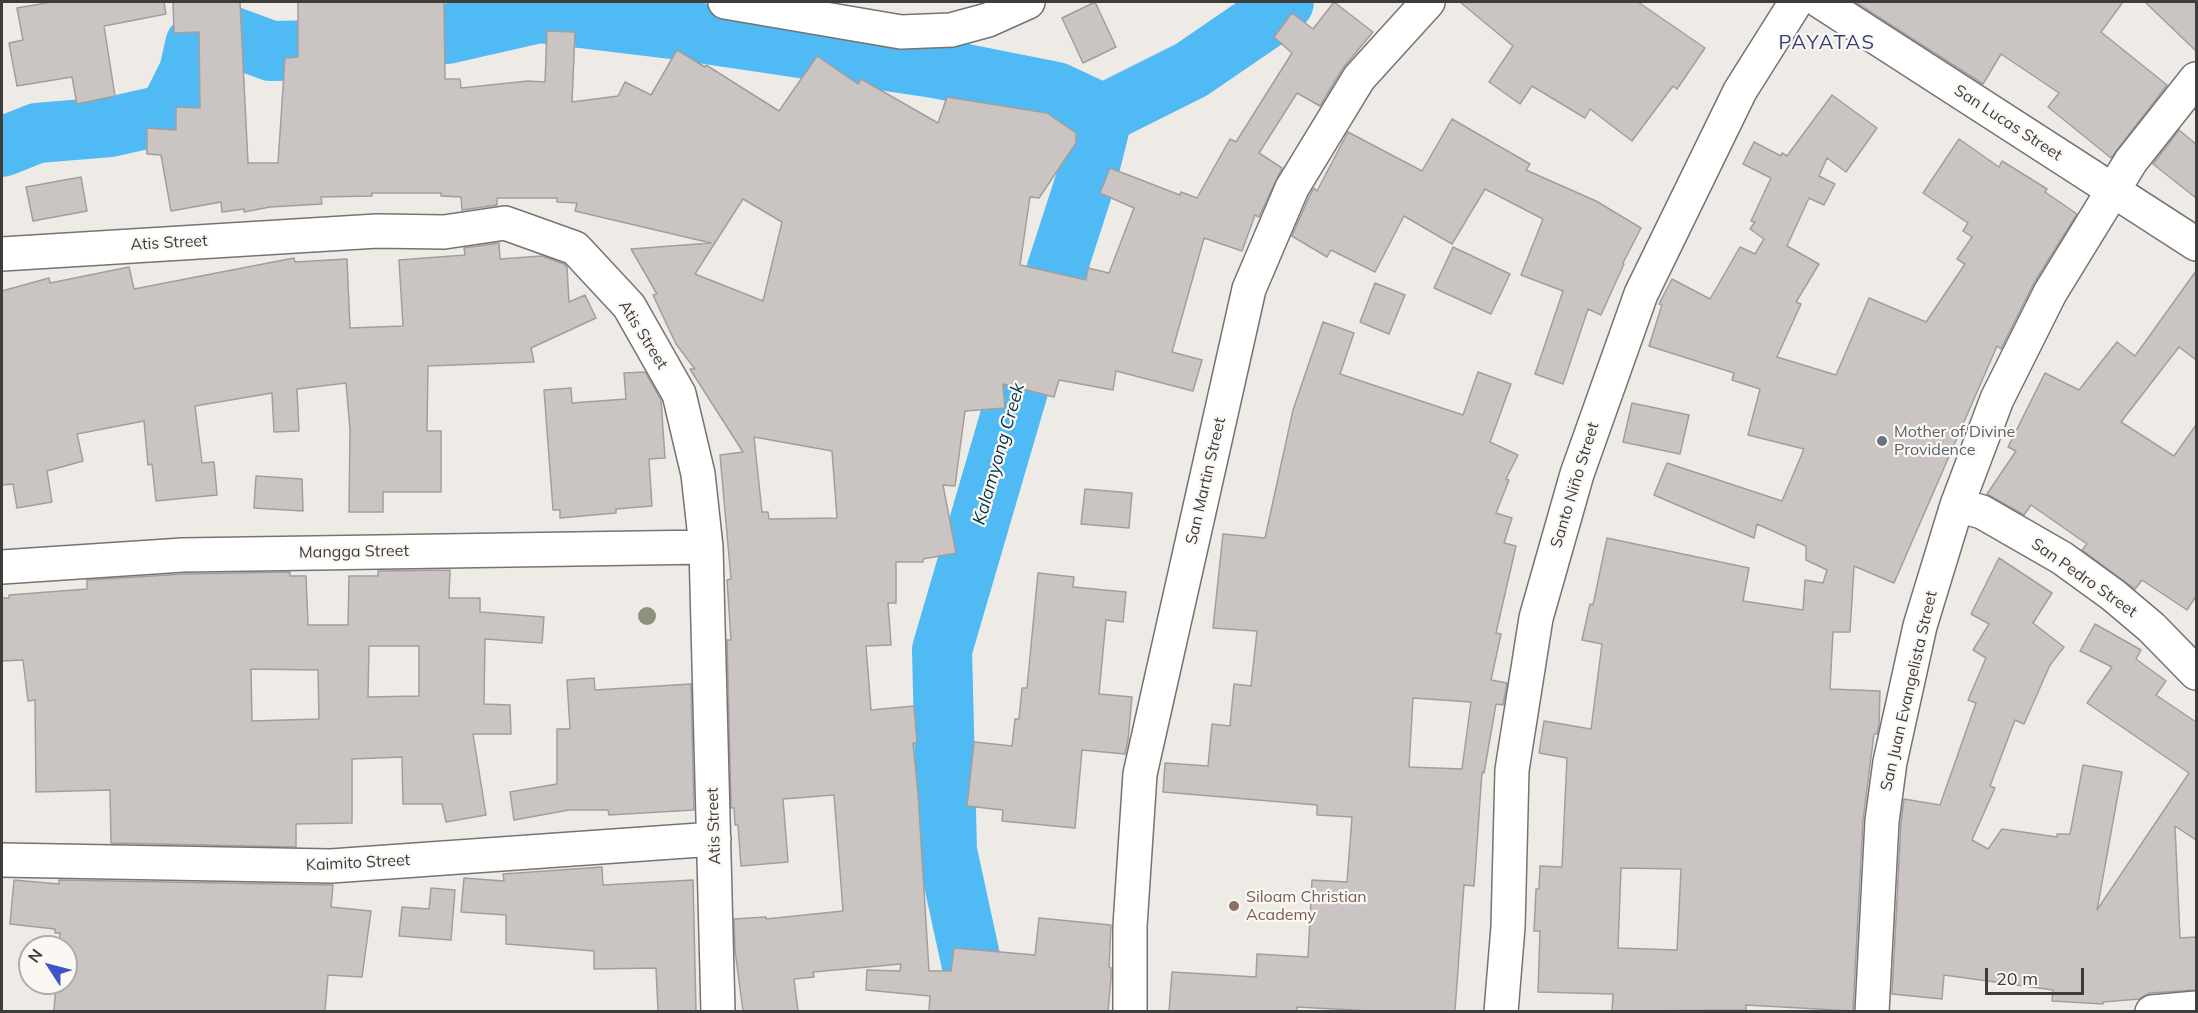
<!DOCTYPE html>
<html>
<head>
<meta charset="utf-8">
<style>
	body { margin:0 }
	#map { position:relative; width:2198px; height:1013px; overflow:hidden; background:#eeebe7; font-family:Mulish,sans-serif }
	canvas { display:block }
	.frame { position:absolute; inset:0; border:3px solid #3e3d3b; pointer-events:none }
	.north { position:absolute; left:18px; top:935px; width:60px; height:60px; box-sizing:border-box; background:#fbf8f4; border:2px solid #afadaa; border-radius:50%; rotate:306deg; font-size:16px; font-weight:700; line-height:24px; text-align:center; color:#3e3d3b }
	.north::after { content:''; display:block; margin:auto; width:21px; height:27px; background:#3e55c8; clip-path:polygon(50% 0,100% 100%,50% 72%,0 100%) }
	.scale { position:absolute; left:1985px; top:968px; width:99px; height:27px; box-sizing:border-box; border:3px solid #3e3d3b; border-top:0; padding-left:8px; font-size:18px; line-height:21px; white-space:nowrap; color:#3e3d3b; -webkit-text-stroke:4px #fbf8f4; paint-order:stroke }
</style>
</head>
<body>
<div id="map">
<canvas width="2198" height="1013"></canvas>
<div class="frame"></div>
<div class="north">N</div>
<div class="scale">20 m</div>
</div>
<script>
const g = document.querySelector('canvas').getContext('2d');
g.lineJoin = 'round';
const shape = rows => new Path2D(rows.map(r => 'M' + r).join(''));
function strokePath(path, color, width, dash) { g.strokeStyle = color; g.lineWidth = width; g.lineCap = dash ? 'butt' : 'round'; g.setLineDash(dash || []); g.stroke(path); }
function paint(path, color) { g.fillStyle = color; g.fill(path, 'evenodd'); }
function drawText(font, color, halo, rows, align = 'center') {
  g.font = font + ' Mulish,sans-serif'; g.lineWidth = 4.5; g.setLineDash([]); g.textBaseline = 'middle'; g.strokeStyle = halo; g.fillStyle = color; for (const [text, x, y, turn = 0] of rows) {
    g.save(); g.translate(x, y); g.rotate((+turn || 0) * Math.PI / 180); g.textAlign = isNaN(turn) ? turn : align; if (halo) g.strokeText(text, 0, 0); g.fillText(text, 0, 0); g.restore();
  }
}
strokePath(shape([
	[2,147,37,133,110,127,168,114,189,72,195,45,211,35,225,34,271,51,322,50,358,36,386,34,447,34,539,13,680,30,935,68,1056,92,1103,114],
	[982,1012,947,851,942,650,1021,380,1089,170,1103,114,1191,70,1270,16,1284,2]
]), '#50baf4', 60);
const building = shape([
	[52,2,164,2,166,14,104,26,115,96,77,104,72,77,17,86,9,43,23,40,17,8,52,2],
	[173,2,240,2,248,163,278,163,285,58,298,57,298,2,444,2,445,79,460,79,461,88,528,81,545,82,547,31,575,32,572,102,618,96,625,82,651,95,677,50,705,67,706,65,779,111,817,56,858,84,861,79,938,123,947,97,1047,113,1076,133,1076,143,1039,198,1030,197,1020,265,1086,280,1088,268,1109,273,1134,208,1100,193,1110,168,1180,195,1181,192,1197,198,1230,139,1236,142,1292,53,1274,37,1292,13,1313,29,1334,2,1373,32,1343,68,1320,106,1297,93,1259,153,1282,168,1259,217,1255,215,1242,251,1204,238,1172,352,1202,360,1193,391,1116,371,1113,390,1059,380,1054,397,1003,384,1005,408,965,411,955,486,943,485,956,553,923,559,923,562,896,562,896,603,888,603,891,645,866,646,871,710,914,706,917,743,913,743,918,793,929,971,951,971,954,948,1035,955,1039,918,1111,925,1109,967,1111,968,1111,979,1108,1011,929,1011,930,996,866,990,867,970,900,971,901,964,813,972,814,977,794,979,798,1011,743,1011,735,950,734,919,766,917,766,919,843,911,834,795,783,799,788,862,741,866,738,825,735,825,734,808,731,808,727,640,731,640,727,580,731,579,720,455,743,452,690,369,695,369,676,344,653,295,657,294,631,249,711,243,575,211,577,203,557,202,557,198,497,198,497,205,462,210,461,197,441,196,441,193,372,193,372,196,321,197,322,204,270,207,244,212,244,209,222,212,221,202,171,211,161,155,147,154,147,128,176,130,176,107,200,108,199,32,174,33,173,2],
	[743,199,782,222,763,301,695,274,743,199],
	[754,437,832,451,837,518,769,519,768,512,762,512,754,437],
	[1095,2,1116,47,1083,63,1062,18,1095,2],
	[1460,2,1638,2,1705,48,1677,89,1673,86,1632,141,1590,109,1585,118,1532,86,1520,104,1489,82,1513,46,1460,2],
	[1855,2,2123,2,2101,32,2167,85,2111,158,2048,107,2059,93,2001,54,1983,84,1855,2],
	[2145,2,2196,2,2196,51,2145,2],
	[1832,95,1877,128,1846,172,1827,158,1819,176,1835,184,1824,205,1809,198,1787,246,1819,264,1796,302,1801,304,1777,357,1836,375,1869,298,1926,322,1965,264,1957,259,1972,237,1963,231,1968,223,1923,193,1959,139,1999,167,2002,161,2047,189,2045,192,2077,214,2034,283,2001,349,1997,346,1894,583,1854,566,1850,632,1833,632,1830,689,1880,691,1879,725,1877,734,1874,734,1863,820,1853,1011,1746,1005,1746,1010,1612,1011,1613,994,1538,992,1540,931,1534,931,1536,889,1539,889,1540,866,1562,867,1567,758,1539,753,1544,721,1591,729,1602,644,1582,640,1590,604,1593,605,1607,538,1749,568,1743,601,1803,610,1805,580,1823,583,1827,570,1806,560,1806,546,1757,524,1754,538,1654,495,1667,463,1782,501,1804,449,1748,435,1760,389,1732,380,1734,373,1649,346,1662,305,1659,304,1672,279,1710,299,1740,247,1755,254,1764,239,1750,229,1755,222,1751,221,1771,178,1743,164,1754,142,1781,156,1782,153,1787,156,1832,95],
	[1621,868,1681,869,1677,950,1618,948,1621,868],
	[1452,119,1530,164,1526,170,1596,201,1641,228,1623,263,1624,264,1601,315,1588,309,1563,384,1535,374,1563,291,1521,275,1543,219,1485,189,1452,244,1404,216,1375,272,1331,250,1327,257,1292,236,1309,197,1314,188,1317,191,1348,132,1422,171,1452,119],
	[2179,130,2196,144,2196,198,2153,164,2179,130],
	[81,177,87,211,33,221,26,187,81,177],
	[499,243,500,259,542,256,564,264,567,267,569,302,585,295,596,318,531,348,534,362,428,366,427,431,441,431,441,492,383,492,383,512,349,512,350,429,346,383,297,389,299,431,274,432,272,393,195,406,202,463,214,462,217,495,156,501,152,464,148,465,144,421,77,434,83,461,47,471,52,502,17,508,13,484,2,485,2,291,49,278,50,283,129,267,134,289,294,258,295,262,347,259,350,328,403,326,399,260,465,255,464,248,499,243],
	[1453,247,1510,274,1491,314,1434,288,1453,247],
	[2196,271,2196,360,2179,347,2121,422,2174,456,2196,425,2196,596,2187,610,2142,580,2135,589,2082,550,2087,544,2031,505,2024,515,1987,494,2016,451,2008,447,2045,373,2079,390,2117,342,2135,356,2196,271],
	[1375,283,1405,295,1389,334,1360,322,1375,283],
	[1323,322,1354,333,1340,374,1463,415,1478,372,1511,384,1490,442,1518,455,1506,479,1509,480,1496,513,1512,518,1504,543,1516,546,1496,633,1501,634,1491,680,1507,683,1503,705,1496,704,1484,773,1482,772,1474,886,1464,885,1455,1011,1371,1011,1297,1007,1297,1011,1169,1011,1172,972,1256,977,1257,954,1308,957,1312,880,1347,882,1352,817,1317,815,1317,805,1163,792,1165,763,1208,766,1212,724,1230,726,1234,684,1251,686,1257,631,1213,628,1223,534,1265,538,1293,410,1323,322],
	[1413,698,1471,702,1462,769,1409,767,1413,698],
	[645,372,661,400,665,458,649,459,652,506,616,509,616,513,560,518,560,510,553,510,544,390,571,388,572,403,626,399,624,373,645,372],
	[1632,403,1689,415,1680,454,1623,442,1632,403],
	[256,476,302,479,303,511,254,508,256,476],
	[1085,489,1132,493,1129,528,1081,524,1085,489],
	[1999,558,2052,593,2033,623,2064,647,2050,665,2024,724,2015,720,1990,786,1995,788,1972,840,1988,849,2002,829,2057,837,2057,834,2070,834,2083,765,2122,772,2097,910,2189,773,2087,703,2112,667,2080,651,2095,624,2141,650,2136,659,2166,681,2156,695,2196,722,2196,840,2175,826,2180,938,2196,937,2196,990,2150,993,2139,999,2103,1002,2103,1004,2052,1001,2053,990,1944,975,1942,999,1892,994,1901,823,1904,799,1940,805,1976,703,1968,700,1986,658,1973,650,1989,624,1971,614,1999,558],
	[450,570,449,598,480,598,480,612,544,617,542,643,485,639,484,704,510,705,511,734,473,734,486,815,446,822,442,804,403,804,402,757,352,759,352,823,296,824,296,847,111,843,110,790,36,792,35,700,28,701,23,660,2,661,2,598,9,598,9,595,87,589,87,580,184,574,290,572,290,576,306,576,308,625,348,625,349,576,378,576,378,571,450,570],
	[369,646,419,646,419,696,368,697,369,646],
	[251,669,318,670,319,719,252,721,251,669],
	[1038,573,1074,577,1073,587,1126,592,1123,622,1106,620,1099,694,1132,697,1128,740,1125,754,1082,750,1075,828,1002,821,1003,810,967,806,974,742,1012,746,1015,719,1019,719,1022,688,1027,688,1038,573],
	[594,678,595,690,691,684,694,810,609,815,608,810,569,810,514,820,510,792,557,784,557,729,570,729,567,680,594,678],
	[602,867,603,885,693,880,696,1011,658,1011,656,968,594,969,594,951,506,944,506,915,461,912,464,878,504,881,503,874,602,867],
	[14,880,59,884,59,880,333,885,331,907,371,911,362,977,328,975,325,1011,54,1011,56,983,66,983,66,947,59,947,60,933,55,933,55,929,10,924,14,880],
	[431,888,455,890,451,940,399,936,402,907,429,909,431,888]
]);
paint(building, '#cac5c3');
strokePath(building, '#a29e9c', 1.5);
const minor = shape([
	[725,2,901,32,951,30,988,20,1028,2],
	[2,254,377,231,444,232,505,223,575,248,629,306,679,394,698,474,706,547,718,1012],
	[1957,505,1982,512,2062,558,2113,595,2151,627,2196,673],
	[2,567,183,555,706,547],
	[2,860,331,866,714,839],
	[1130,1012,1130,926,1140,774,1249,289,1292,188,1359,78,1428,2],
	[1501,1012,1508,927,1512,770,1536,618,1577,474,1641,294,1740,91,1796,2],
	[1872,1012,1882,821,1890,762,1920,626,1957,505,1997,399,2050,293,2131,161,2196,79],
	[2152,1012,2196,1008]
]);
const tertiary = shape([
	[1821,2,2196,244]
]);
strokePath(minor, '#767370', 36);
strokePath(tertiary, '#767370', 36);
strokePath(minor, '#fff', 33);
strokePath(tertiary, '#fff', 33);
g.fillStyle = '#8f927a';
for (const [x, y] of [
	[647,616]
]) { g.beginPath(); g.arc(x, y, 9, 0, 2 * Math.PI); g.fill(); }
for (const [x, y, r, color] of [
	[1882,441,6,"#6b7280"],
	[1234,906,6,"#8d6e63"]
]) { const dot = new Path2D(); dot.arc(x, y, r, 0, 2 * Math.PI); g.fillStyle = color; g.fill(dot); strokePath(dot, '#fbf8f4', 2); }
drawText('16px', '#3e3d3b', '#fbf8f4', [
	["San Lucas Street",2008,123,33],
	["Atis Street",169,243,-3],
	["Atis Street",643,335,58],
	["San Martin Street",1206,481,-77],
	["Santo Niño Street",1575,485,-73],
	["Mangga Street",354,552,-1],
	["San Pedro Street",2084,578,35],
	["San Juan Evangelista Street",1909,691,-77],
	["Atis Street",714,826,-92],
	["Kaimito Street",358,863,-3]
]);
drawText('16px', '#5b616d', '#fbf8f4', [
	["Mother of Divine",1894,432],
	["Providence",1894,450]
], 'left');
drawText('16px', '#785e54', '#fbf8f4', [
	["Siloam Christian",1246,897],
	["Academy",1246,915]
], 'left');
drawText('italic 18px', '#023249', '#fbf8f4', [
	["Kalamyong Creek",999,454,-74]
]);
g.letterSpacing = '1.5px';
drawText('20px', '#2f3f78', '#fbf8f4', [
	["PAYATAS",1827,43]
]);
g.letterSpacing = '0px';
</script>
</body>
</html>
